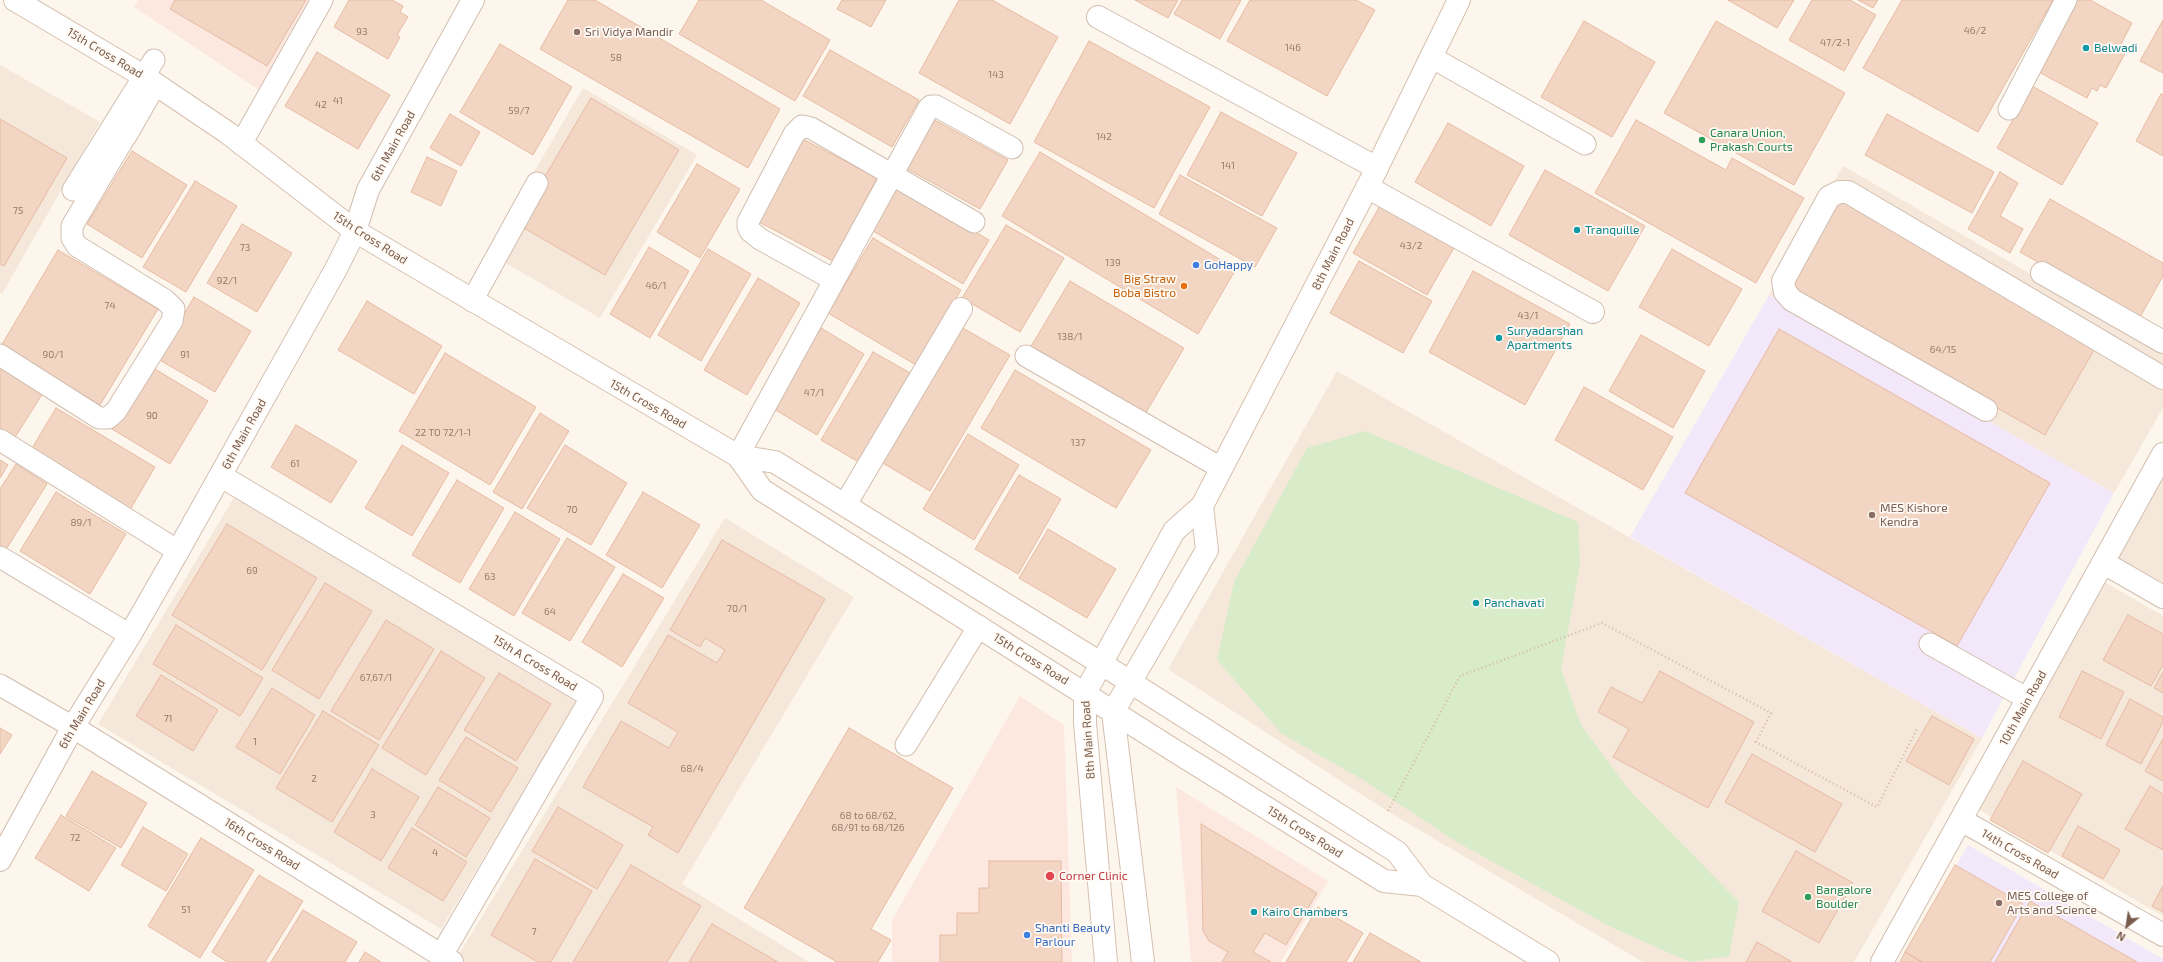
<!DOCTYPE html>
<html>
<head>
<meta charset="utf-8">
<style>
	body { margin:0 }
	#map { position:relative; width:2163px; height:962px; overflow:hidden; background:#fdf6ec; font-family:"Exo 2",sans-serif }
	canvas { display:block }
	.north { position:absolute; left:2107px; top:906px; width:40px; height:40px; -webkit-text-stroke:3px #fffaf3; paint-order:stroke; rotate:210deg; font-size:11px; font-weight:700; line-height:16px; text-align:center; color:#7a5c4d }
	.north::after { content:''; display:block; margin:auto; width:14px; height:18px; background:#7a5c4d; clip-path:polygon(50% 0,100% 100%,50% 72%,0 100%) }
</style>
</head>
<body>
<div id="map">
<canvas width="2163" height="962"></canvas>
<div class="north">N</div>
</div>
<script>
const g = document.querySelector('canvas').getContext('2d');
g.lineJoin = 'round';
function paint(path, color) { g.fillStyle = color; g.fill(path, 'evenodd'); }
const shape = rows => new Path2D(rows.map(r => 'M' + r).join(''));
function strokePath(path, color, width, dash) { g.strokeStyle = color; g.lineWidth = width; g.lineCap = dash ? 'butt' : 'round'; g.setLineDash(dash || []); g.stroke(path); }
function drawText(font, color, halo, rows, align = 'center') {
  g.font = font + ' "Exo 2",sans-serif'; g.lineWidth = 3.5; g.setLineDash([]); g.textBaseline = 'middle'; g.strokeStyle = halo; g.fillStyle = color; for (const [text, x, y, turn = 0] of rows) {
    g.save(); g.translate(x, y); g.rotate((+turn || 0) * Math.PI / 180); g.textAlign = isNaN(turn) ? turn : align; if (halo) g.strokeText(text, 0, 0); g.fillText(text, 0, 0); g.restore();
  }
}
paint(shape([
	[0,65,100,122,2,294,0,293],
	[583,88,697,155,600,318,487,252],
	[1843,166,2163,350,2163,408,2114,493,1769,295],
	[1337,371,1982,738,1854,962,1643,962,1387,811,1168,669],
	[2163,455,2163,596,2102,561],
	[236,494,578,700,441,929,98,724],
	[725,518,854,597,682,884,809,962,461,962,456,959],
	[2103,581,2163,616,2163,916,1973,806]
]), '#f5e8da');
paint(shape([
	[138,0,331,0,277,102,134,7],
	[1020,696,1064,725,1072,962,892,962,892,920],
	[1176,787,1328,881,1281,962,1191,962]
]), '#fde8e0');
paint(shape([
	[1769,295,2114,493,1982,738,1630,537],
	[1968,845,2163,959,2163,962,1901,962]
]), '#f3e8fa');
paint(shape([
	[1365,431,1578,522,1580,564,1561,669,1581,725,1628,789,1739,902,1729,956,1690,962,1611,927,1455,841,1360,778,1282,734,1217,660,1234,582,1307,448]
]), '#d8ecc9');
const building = shape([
	[175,0,306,0,267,66,170,9,175,0],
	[349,0,392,0,403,6,400,12,408,17,397,35,400,37,388,59,334,27,349,0],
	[568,0,595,0,780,109,748,168,540,49,568,0],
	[699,0,761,0,830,40,795,101,679,34,699,0],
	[842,0,886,0,871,27,837,9,842,0],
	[959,0,992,0,1058,37,1010,124,919,73,959,0],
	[1135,0,1178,0,1168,18,1135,0],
	[1182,0,1241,0,1220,39,1174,14,1182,0],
	[1250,0,1356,0,1375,10,1327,96,1227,41,1250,0],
	[1728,0,1794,0,1777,28,1728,0],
	[1812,0,1850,0,1876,15,1844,71,1789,40,1812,0],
	[1858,0,1878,0,1873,8,1858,0],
	[1902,0,2053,0,1978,132,1863,68,1902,0],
	[2074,0,2090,0,2132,23,2120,46,2127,50,2106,88,2100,85,2097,91,2092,88,2087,98,2035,70,2074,0],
	[2163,20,2163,73,2140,61,2163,20],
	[1584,21,1655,62,1612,137,1541,97,1584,21],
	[1716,21,1845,93,1794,185,1664,113,1716,21],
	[1089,41,1210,107,1154,208,1034,142,1089,41],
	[500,44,572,87,533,155,460,112,500,44],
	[830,50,919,100,892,147,803,96,830,50],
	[317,52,390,95,358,149,285,106,317,52],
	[2032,86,2098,123,2062,185,1997,148,2032,86],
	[2161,94,2163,95,2163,156,2136,141,2161,94],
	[591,98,679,150,605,275,517,224,591,98],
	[1221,112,1297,153,1262,216,1187,175,1221,112],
	[450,114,480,132,461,166,430,148,450,114],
	[1887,114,1994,172,1972,213,1865,155,1887,114],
	[931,118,1008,160,980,209,904,167,931,118],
	[0,119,67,158,4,266,0,264,0,119],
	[1636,120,1726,170,1732,158,1804,198,1756,283,1595,193,1636,120],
	[1448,123,1524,166,1491,226,1415,182,1448,123],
	[799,137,877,178,833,261,755,220,799,137],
	[132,151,187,185,142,258,87,224,132,151],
	[1040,152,1236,269,1198,334,1002,216,1040,152],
	[427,157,457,171,441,206,411,192,427,157],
	[697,164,740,189,700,258,657,232,697,164],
	[1545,170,1645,226,1608,291,1509,235,1545,170],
	[2000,172,2018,183,2000,216,2023,229,2010,253,1968,229,2000,172],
	[1180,175,1277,228,1255,267,1159,214,1180,175],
	[195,181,237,206,186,292,143,267,195,181],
	[894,184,989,240,963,284,868,228,894,184],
	[1839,198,2097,345,2045,435,1788,289,1839,198],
	[2050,199,2163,263,2163,276,2139,319,2020,252,2050,199],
	[1381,204,1455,246,1427,295,1353,253,1381,204],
	[242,224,292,253,257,312,207,283,242,224],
	[1006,225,1064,258,1020,332,962,298,1006,225],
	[873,238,961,290,916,365,828,313,873,238],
	[649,247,689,271,650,338,610,314,649,247],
	[708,249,751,274,701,361,658,335,708,249],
	[1672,249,1742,289,1709,346,1639,307,1672,249],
	[58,250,158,309,100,405,1,346,58,250],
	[1359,261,1432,301,1403,353,1330,313,1359,261],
	[1473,271,1570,324,1525,405,1429,352,1473,271],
	[758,278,800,303,747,395,704,370,758,278],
	[1070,281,1184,348,1144,416,1030,348,1070,281],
	[194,297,251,331,215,392,158,359,194,297],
	[367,301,442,346,414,394,338,350,367,301],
	[961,327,1010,355,930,491,881,462,961,327],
	[821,328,864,354,817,435,774,409,821,328],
	[1779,329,2050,483,1957,646,1685,493,1779,329],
	[1641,335,1705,371,1673,428,1609,391,1641,335],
	[873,352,914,375,862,464,821,440,873,352],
	[445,353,536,407,490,485,399,431,445,353],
	[150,366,208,401,170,464,112,429,150,366],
	[0,367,43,393,12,442,0,435,0,367],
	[1015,370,1151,450,1116,508,981,428,1015,370],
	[1584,387,1673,437,1643,490,1555,440,1584,387],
	[56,408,155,467,130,510,31,450,56,408],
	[540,413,569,431,522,509,493,492,540,413],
	[296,425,357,461,331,503,271,467,296,425],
	[968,434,1019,465,974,540,923,509,968,434],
	[402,445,449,473,412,536,365,508,402,445],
	[565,445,627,483,591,545,527,508,565,445],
	[0,460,8,465,0,478,0,460],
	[16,464,47,484,5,551,0,548,0,489,16,464],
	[1019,475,1061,499,1018,574,975,549,1019,475],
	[457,480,504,508,460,583,412,555,457,480],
	[56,492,126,534,90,594,20,551,56,492],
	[643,492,700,525,662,588,606,555,643,492],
	[515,512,560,539,514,616,469,589,515,512],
	[227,524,317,578,262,670,172,615,227,524],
	[1048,529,1116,569,1087,618,1019,578,1048,529],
	[567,538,615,567,570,641,522,613,567,538],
	[722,540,825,599,678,853,648,835,653,827,583,787,621,721,669,748,678,732,628,703,668,635,717,663,725,650,705,638,700,647,670,630,722,540],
	[623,574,664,598,622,667,582,642,623,574],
	[325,583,372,611,319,699,272,670,325,583],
	[2128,615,2163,634,2163,665,2151,686,2103,660,2128,615],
	[386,620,434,649,379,740,331,711,386,620],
	[176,625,263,678,240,716,153,664,176,625],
	[441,651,485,678,426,775,382,748,441,651],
	[1660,671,1754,722,1708,808,1613,757,1629,729,1598,712,1611,687,1642,703,1660,671],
	[2082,671,2124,692,2101,739,2059,717,2082,671],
	[2163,672,2163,693,2154,688,2163,672],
	[499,673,551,704,516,761,464,730,499,673],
	[161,675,218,710,193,751,136,716,161,675],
	[272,688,315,715,280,774,236,747,272,688],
	[2130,699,2163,717,2163,722,2141,764,2106,745,2130,699],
	[323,711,379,745,332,822,276,788,323,711],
	[1932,716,1974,739,1949,785,1906,761,1932,716],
	[0,728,12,735,0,754,0,728],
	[849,728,953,788,871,929,891,940,878,962,837,962,744,908,849,728],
	[466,737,518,768,491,812,439,780,466,737],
	[2163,739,2163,781,2145,771,2163,739],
	[1752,754,1842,804,1815,852,1725,802,1752,754],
	[2023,761,2082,794,2048,853,1990,820,2023,761],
	[372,769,419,797,381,861,334,832,372,769],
	[92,771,147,803,121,848,66,816,92,771],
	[2150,786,2163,794,2163,850,2125,829,2150,786],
	[438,787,490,818,466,857,415,825,438,787],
	[558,807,623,845,597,889,532,851,558,807],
	[61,815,116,848,89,891,35,858,61,815],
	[1201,824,1317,893,1286,945,1265,933,1253,952,1271,962,1222,962,1228,952,1209,941,1203,931,1201,824],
	[2078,826,2120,850,2103,879,2062,856,2078,826],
	[143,827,188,854,166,891,121,865,143,827],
	[412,828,467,862,443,901,388,868,412,828],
	[201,838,254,870,200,958,148,926,201,838],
	[1796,851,1853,883,1819,943,1762,911,1796,851],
	[535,859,592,891,551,962,538,962,491,935,535,859],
	[989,861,1061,861,1062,962,940,962,940,935,957,935,957,913,979,913,979,888,989,888,989,861],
	[631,865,701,906,667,962,573,962,631,865],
	[1955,865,2023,904,1990,962,1922,962,1905,952,1955,865],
	[259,875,303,901,265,962,227,962,212,952,259,875],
	[2163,886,2163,912,2152,906,2163,886],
	[2030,901,2137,962,1995,962,2030,901],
	[1318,907,1363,933,1346,962,1286,962,1318,907],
	[303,910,357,942,345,962,271,962,303,910],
	[712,924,778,962,689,962,712,924],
	[1370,933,1421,962,1353,962,1370,933],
	[1757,942,1792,962,1746,962,1757,942],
	[365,952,381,962,359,962,365,952],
	[1905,952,1922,962,1900,962,1905,952]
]);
paint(building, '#f3d5c3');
strokePath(building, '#e6bba3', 1);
const lane = shape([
	[1431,57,1585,144],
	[2009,109,2066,0],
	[241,144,322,0],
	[73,190,154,60],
	[834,280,760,239,750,231,748,226,748,222,794,134,802,126,811,128,974,222],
	[472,301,537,183],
	[0,355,99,418,108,418,116,411,172,321,174,309,165,300,77,246,72,238,72,226,126,135],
	[1026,356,1221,468],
	[0,440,178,551],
	[738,456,928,109,931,106,936,106,1012,148],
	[0,557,130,635],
	[1930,644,2028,699],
	[0,685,73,727],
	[906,745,979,626]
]);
const street = shape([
	[1098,17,1377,168],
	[126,135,155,84],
	[1367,187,1593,312],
	[2042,273,2163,342],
	[1986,410,1792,300,1785,292,1783,281,1829,197,1839,192,1848,192,2163,378],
	[221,476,592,697,441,956],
	[845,505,961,309],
	[2104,563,2163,597],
	[73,727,452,962],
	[1961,820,2163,935],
	[0,860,73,727,130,635,178,551,336,269,355,231,368,190,473,0],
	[1882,962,2163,454]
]);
const secondary = shape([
	[15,0,145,77,228,133,355,231,738,456,775,462,1102,664,1397,852,1422,885,1548,962],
	[738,456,762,490,1175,751,1384,881,1422,885],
	[1106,962,1085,723,1085,693,1174,531,1202,506,1373,176,1459,0],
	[1143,962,1113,712,1207,550,1202,506]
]);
strokePath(lane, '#d1beb0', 23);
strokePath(street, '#d1beb0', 24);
strokePath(secondary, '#d6c0b0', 24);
strokePath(shape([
	[1388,811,1460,676,1602,623,1771,713,1756,742,1877,807,1917,729]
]), '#d9b8a5', 2.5, [1, 3]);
strokePath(lane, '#fff', 21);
strokePath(street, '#fff', 22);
strokePath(secondary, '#fff', 22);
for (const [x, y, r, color] of [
	[577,32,4,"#8d6e63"],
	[2086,48,4,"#0f9aa8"],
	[1702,140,4,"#2e9e5b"],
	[1577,230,4,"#0f9aa8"],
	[1196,265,4,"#3f7fe0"],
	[1184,286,4,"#e8710a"],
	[1499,338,4,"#0f9aa8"],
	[1872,515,4,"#8d6e63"],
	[1476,603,4,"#0f9aa8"],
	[1050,876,5,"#e0444e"],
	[1808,897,4,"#2e9e5b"],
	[1999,903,4,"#8d6e63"],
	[1254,912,4,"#0f9aa8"],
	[1027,935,4,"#3f7fe0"]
]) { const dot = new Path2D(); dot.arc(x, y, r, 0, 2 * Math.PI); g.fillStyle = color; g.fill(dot); strokePath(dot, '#fffaf3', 1.5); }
drawText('10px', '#987a6a', null, [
	["46/2",1975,31],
	["93",362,32],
	["47/2-1",1835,43],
	["146",1293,48],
	["58",616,58],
	["143",996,75],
	["41",338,101],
	["42",321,105],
	["59/7",519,111],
	["142",1104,137],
	["141",1228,166],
	["75",18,211],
	["43/2",1411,246],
	["73",245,248],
	["139",1113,263],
	["92/1",227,281],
	["46/1",656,286],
	["74",110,306],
	["43/1",1528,316],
	["138/1",1070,337],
	["64/15",1943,350],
	["90/1",53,355],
	["91",185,355],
	["47/1",814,393],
	["90",152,416],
	["22 TO 72/1-1",443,433],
	["137",1078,443],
	["61",295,464],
	["70",572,510],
	["89/1",81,523],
	["69",252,571],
	["63",490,577],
	["70/1",737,609],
	["64",550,612],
	["67,67/1",376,678],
	["71",168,719],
	["1",255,742],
	["68/4",692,769],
	["2",314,779],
	["3",373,815],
	["68 to 68/62,",868,816],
	["68/91 to 68/126",868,828],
	["72",75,838],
	["4",435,853],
	["51",186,910],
	["7",534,932]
]);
drawText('12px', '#785e54', '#fffaf3', [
	["Sri Vidya Mandir",585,32],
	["MES Kishore",1880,508],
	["Kendra",1880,522],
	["MES College of",2007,896],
	["Arts and Science",2007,910]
], 'left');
drawText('12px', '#0d838f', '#fffaf3', [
	["Belwadi",2094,48],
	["Tranquille",1585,230],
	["Suryadarshan",1507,331],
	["Apartments",1507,345],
	["Panchavati",1484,603],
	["Kairo Chambers",1262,912]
], 'left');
drawText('12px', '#7a5c4d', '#fffaf3', [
	["15th Cross Road",105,53,31],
	["6th Main Road",393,146,-61],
	["15th Cross Road",370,238,33],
	["8th Main Road",1333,254,-63],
	["15th Cross Road",648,404,30],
	["6th Main Road",244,434,-61],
	["15th Cross Road",1031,659,32],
	["15th A Cross Road",535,663,31],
	["10th Main Road",2023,708,-61],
	["6th Main Road",82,714,-59],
	["8th Main Road",1088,740,-94],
	["15th Cross Road",1305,832,32],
	["16th Cross Road",262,844,32],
	["14th Cross Road",2020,854,30]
]);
drawText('12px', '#27864d', '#fffaf3', [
	["Canara Union,",1710,133],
	["Prakash Courts",1710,147],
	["Bangalore",1816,890],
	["Boulder",1816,904]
], 'left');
drawText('12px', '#366cbe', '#fffaf3', [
	["GoHappy",1204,265],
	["Shanti Beauty",1035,928],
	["Parlour",1035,942]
], 'left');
drawText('12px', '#c56008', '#fffaf3', [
	["Big Straw",1176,279],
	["Boba Bistro",1176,293]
], 'right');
drawText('12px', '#be3a42', '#fffaf3', [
	["Corner Clinic",1059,876]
], 'left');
</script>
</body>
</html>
